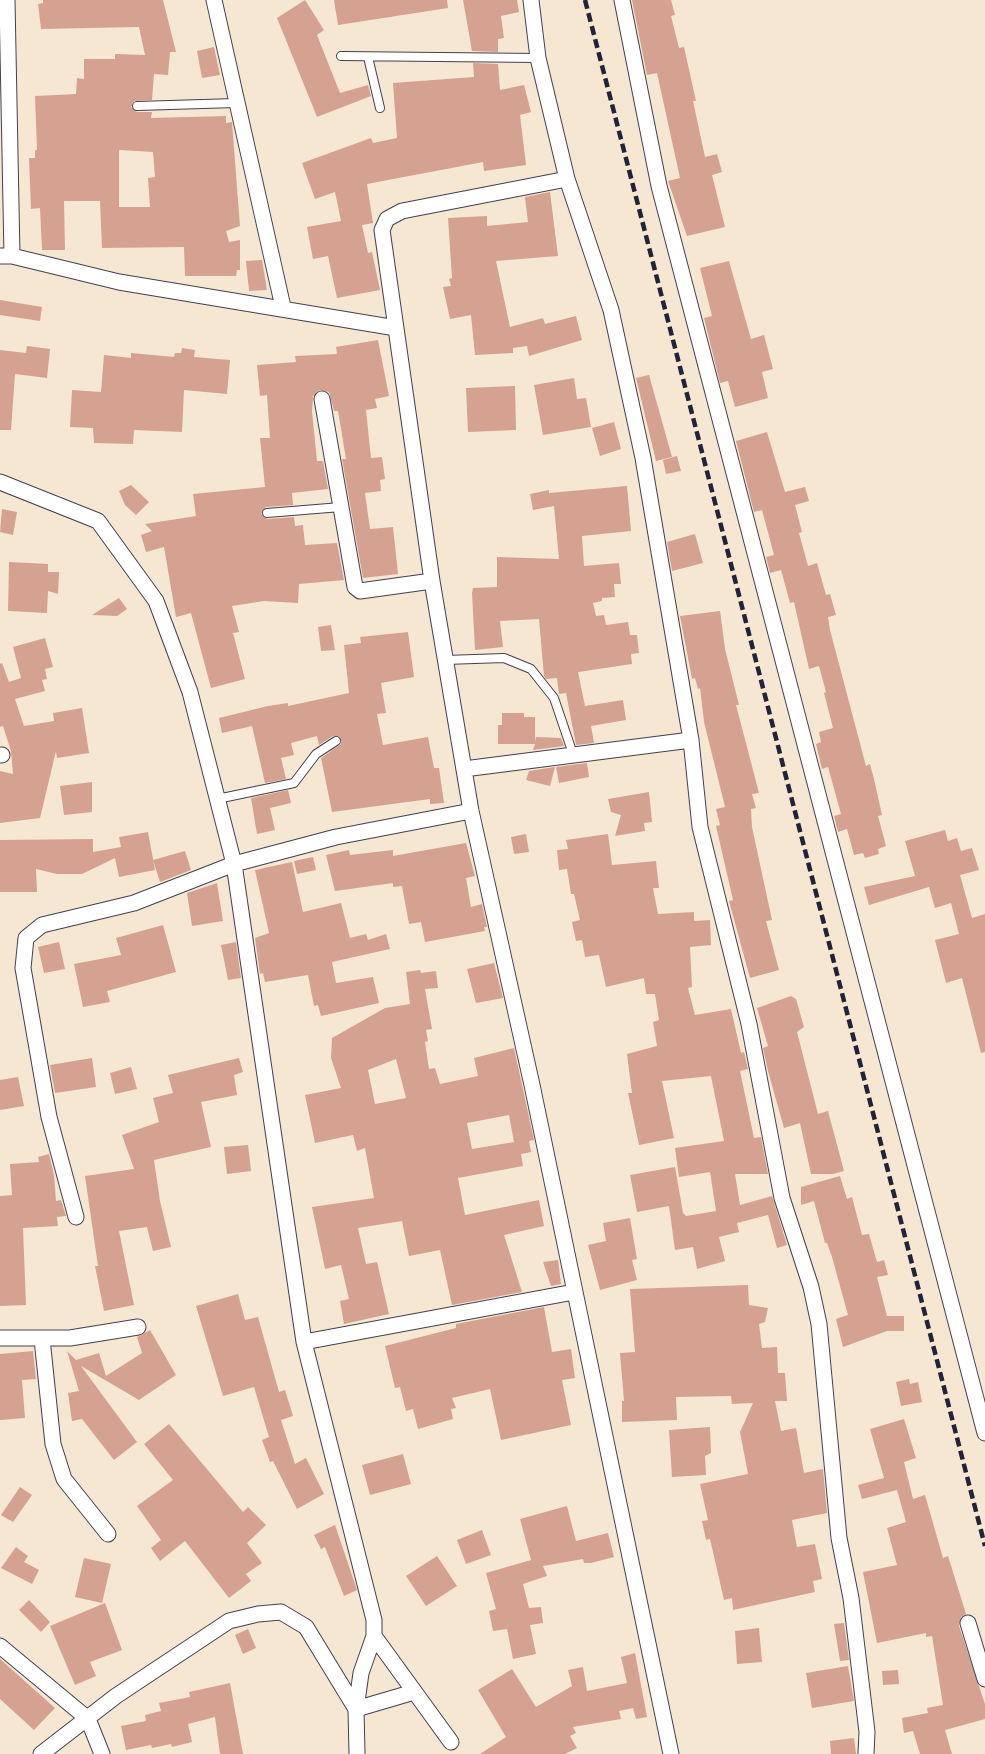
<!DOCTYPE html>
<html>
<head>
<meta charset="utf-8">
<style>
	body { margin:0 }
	canvas { display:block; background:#f5e7d2 }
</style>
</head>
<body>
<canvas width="985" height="1754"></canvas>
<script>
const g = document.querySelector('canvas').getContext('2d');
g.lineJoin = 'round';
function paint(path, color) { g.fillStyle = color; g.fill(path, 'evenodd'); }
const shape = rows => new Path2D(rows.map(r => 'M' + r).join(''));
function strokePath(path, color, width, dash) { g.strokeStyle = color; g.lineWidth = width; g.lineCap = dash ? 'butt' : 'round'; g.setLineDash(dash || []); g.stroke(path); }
paint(shape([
	[43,0,163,0,176,52,170,52,168,75,154,74,152,100,134,101,131,107,137,112,152,112,151,118,226,116,226,123,232,122,240,226,226,231,229,242,240,240,240,270,237,270,236,276,185,276,184,247,102,248,100,201,64,201,65,250,42,250,40,208,31,209,29,158,35,158,35,150,37,150,35,96,76,94,77,78,84,79,84,59,115,59,115,54,145,55,139,27,41,29,38,4,43,3],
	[119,150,153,152,155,177,148,178,150,207,119,207],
	[305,0,324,30,317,35,340,93,368,85,371,96,317,117,277,18],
	[334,0,447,0,448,8,338,25],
	[463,0,517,0,519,12,501,16,504,38,498,39,498,52,472,51],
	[632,0,671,0,675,15,671,16,679,48,684,47,696,101,693,101,705,157,717,154,722,172,712,175,725,227,687,236,668,181,680,178,657,73,647,75],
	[214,47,220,75,202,78,197,51],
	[473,63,498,64,500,90,524,85,531,112,520,115,526,165,484,171,483,162,367,184,373,223,362,225,368,253,372,252,380,290,337,298,328,256,313,259,307,227,341,221,335,192,315,199,302,163,371,138,373,143,397,138,393,83,474,77],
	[550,192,558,256,496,261,510,327,543,318,545,324,576,316,582,340,529,356,527,346,513,348,513,353,475,355,471,315,450,319,443,287,451,286,449,279,452,278,448,218,487,216,487,226,528,222,525,197],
	[262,260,267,290,249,291,246,261],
	[729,261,751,339,764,335,773,369,762,372,768,398,735,407,728,381,720,383,704,318,712,316,700,268],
	[0,300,42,307,40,321,0,315],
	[378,340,389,396,375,399,377,408,366,410,371,458,382,457,385,479,380,480,381,491,365,493,370,529,393,527,398,574,363,578,342,459,346,459,338,411,334,411,329,392,320,390,313,396,312,412,317,461,323,461,328,489,292,493,293,505,266,507,261,514,267,519,294,517,295,526,303,525,305,545,337,543,344,580,299,584,298,603,264,601,232,606,239,632,233,633,245,679,211,688,191,613,176,617,164,547,146,552,141,535,152,531,145,524,196,516,193,494,265,487,260,438,270,438,267,395,260,396,257,365,296,362,295,356,337,354,336,347],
	[27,346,50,349,47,378,15,374,11,430,0,430,0,350,26,353],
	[182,348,195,350,194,357,230,360,227,394,184,390,182,432,134,430,133,444,94,443,93,428,70,427,72,390,101,392,104,355,131,358,131,353,174,357,175,353,181,353],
	[649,375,672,457,656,461,636,378],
	[574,378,577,399,586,398,591,427,543,435,534,385],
	[515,386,516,430,468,432,466,388],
	[614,422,621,449,600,456,592,428],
	[767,432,785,492,805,487,809,501,795,505,802,532,799,533,808,566,817,563,826,595,830,594,836,615,828,617,830,630,866,766,870,764,874,779,882,815,878,816,886,846,878,849,879,854,865,858,863,853,854,855,847,829,838,832,834,816,841,814,828,767,822,769,816,744,821,742,819,732,833,728,824,693,826,692,819,666,809,669,794,602,790,603,781,570,770,573,766,557,774,555,762,510,754,512,736,441],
	[677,456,681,471,666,474,663,460],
	[131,485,149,502,136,515,125,505,119,491],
	[627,486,631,531,582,536,584,566,619,563,621,584,614,584,615,597,602,598,602,601,593,603,596,616,604,615,606,625,628,622,630,635,637,635,639,653,631,654,632,664,578,672,585,706,623,700,626,720,591,726,594,743,576,745,566,693,559,694,557,678,546,679,544,676,539,619,500,621,503,647,475,650,472,593,473,588,497,587,497,557,559,559,554,506,533,510,530,494,549,490,549,493],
	[2,509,17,512,13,535,0,532],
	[695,534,703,563,672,571,667,542],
	[9,562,48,564,48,572,59,572,58,594,48,591,47,613,8,611],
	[119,598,127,609,117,616,92,615],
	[720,611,725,649,739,705,736,705,759,793,752,794,756,808,751,809,752,827,772,920,766,921,779,970,750,978,729,901,733,900,716,826,720,825,716,809,725,807,704,722,700,688,698,689,695,678,692,679,680,616],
	[331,625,335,650,321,651,318,627],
	[408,632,414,677,381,683,386,713,377,714,383,745,428,737,434,768,439,768,444,803,430,804,430,799,332,812,321,758,341,744,339,736,333,736,319,745,317,736,291,743,294,755,281,758,286,779,265,783,252,726,222,733,219,718,268,706,288,703,288,706,349,693,344,645,361,643,360,637],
	[45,638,53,667,45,669,47,679,42,680,45,691,15,699,24,726,54,721,53,713,82,708,89,753,57,758,56,751,40,818,0,823,0,771,13,774,11,751,3,726,0,727,0,664,2,663,9,682,21,678,13,647],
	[502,713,524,713,524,717,535,717,535,742,536,737,561,738,564,746,533,750,535,744,498,744,498,725,502,725],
	[587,763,589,777,559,783,556,767],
	[555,767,550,786,526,780,529,771],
	[92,782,92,812,64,815,60,786],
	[288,790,291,803,270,808,275,830,257,834,251,798],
	[649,792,652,822,644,823,645,831,615,836,621,815,611,812,608,799],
	[945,830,948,841,957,838,961,851,972,848,979,870,960,875,972,918,985,914,985,1052,981,1053,962,978,946,983,935,940,959,934,951,903,935,908,929,887,869,905,864,887,915,876,905,841],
	[148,832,155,870,119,877,115,858,82,874,57,874,36,869,37,892,0,892,0,840,93,839,93,852,121,847,119,837],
	[526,834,529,852,514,854,511,837],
	[608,834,612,865,656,861,659,888,653,888,658,914,694,912,694,921,710,920,711,945,690,947,692,987,688,988,695,1015,731,1009,741,1053,744,1052,748,1069,740,1071,754,1138,761,1137,768,1174,735,1174,740,1205,772,1196,787,1245,777,1248,768,1215,737,1223,739,1232,719,1237,725,1261,697,1269,693,1247,675,1250,669,1206,637,1212,630,1175,675,1167,683,1213,686,1216,716,1211,710,1172,679,1177,675,1148,724,1141,711,1076,662,1081,674,1138,639,1145,628,1093,632,1093,627,1054,657,1046,653,1022,659,1020,655,994,646,994,644,978,606,987,599,955,585,957,582,940,576,941,572,922,580,920,574,894,571,894,567,869,559,870,557,850,568,849,566,840],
	[466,843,475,876,466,878,471,907,482,904,487,927,484,927,485,931,425,942,421,922,409,924,402,886,393,887,393,883,335,891,326,855,349,850,350,855,393,850,393,856],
	[185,851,191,870,160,882,153,860],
	[313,857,316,870,297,874,294,861],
	[292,862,303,912,341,903,350,938,366,934,368,940,386,934,390,949,332,962,336,983,373,977,379,1003,321,1016,318,1005,314,1006,308,975,265,982,263,973,260,974,255,938,269,933,255,870],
	[217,883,223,921,192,926,187,893],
	[163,925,176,972,107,991,110,1002,83,1007,74,964,121,955,116,938],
	[59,942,65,969,44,973,38,947],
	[236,942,241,978,228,980,221,945],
	[494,963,503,998,476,1003,467,969],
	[420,970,421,973,436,971,438,988,425,989,432,1029,426,1030,428,1041,425,1042,429,1069,435,1068,440,1084,478,1076,474,1058,514,1048,534,1140,529,1141,531,1152,521,1154,523,1166,458,1178,465,1215,539,1200,544,1226,504,1235,522,1292,452,1305,440,1250,409,1256,402,1221,358,1228,366,1264,377,1262,389,1314,344,1324,340,1301,349,1299,341,1265,325,1269,312,1207,374,1198,365,1148,357,1151,353,1135,315,1143,305,1095,341,1088,331,1058,332,1038,385,1008,410,1004,406,972],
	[396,1059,406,1098,375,1104,368,1070],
	[509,1115,514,1142,472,1149,467,1123],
	[791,996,796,999,804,1027,797,1032,818,1114,828,1111,844,1171,833,1174,811,1174,800,1123,784,1128,768,1071,763,1048,768,1046,757,1008],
	[92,1058,96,1087,55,1093,50,1065],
	[239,1058,243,1072,234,1075,237,1095,201,1102,211,1147,154,1160,160,1201,171,1247,153,1251,147,1227,119,1231,134,1305,104,1311,95,1266,98,1266,85,1176,134,1169,122,1135,159,1122,153,1098,173,1093,168,1075],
	[131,1067,137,1089,115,1094,110,1073],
	[18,1077,24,1106,0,1110,0,1080],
	[248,1145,251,1171,227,1174,224,1147],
	[49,1154,54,1175,56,1201,61,1200,66,1216,57,1217,58,1226,23,1228,26,1305,0,1306,0,1196,12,1195,10,1164,39,1162,38,1157],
	[840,1176,847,1199,852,1197,862,1235,869,1234,877,1262,884,1260,888,1275,877,1277,887,1316,904,1316,904,1331,887,1331,843,1347,836,1319,848,1315,832,1257,827,1243,825,1243,814,1201,801,1205,801,1187],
	[630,1218,637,1259,632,1260,637,1280,600,1290,588,1245,606,1241,603,1223],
	[558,1260,561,1284,551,1286,543,1262],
	[748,1285,749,1305,768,1308,765,1322,759,1324,762,1348,777,1347,778,1373,785,1373,787,1401,775,1401,781,1431,796,1428,804,1473,823,1469,827,1513,792,1520,797,1547,815,1544,822,1579,813,1581,815,1592,733,1610,732,1598,724,1600,710,1539,706,1540,702,1521,708,1520,700,1484,748,1474,740,1432,753,1403,732,1404,731,1396,676,1397,677,1420,622,1422,622,1401,624,1401,620,1353,635,1352,630,1289],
	[238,1294,245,1320,258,1317,279,1392,285,1390,293,1416,281,1420,295,1464,306,1458,324,1494,297,1509,273,1461,270,1462,262,1440,269,1437,254,1387,223,1396,196,1306],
	[544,1307,552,1352,571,1349,575,1378,562,1380,571,1425,501,1440,490,1389,452,1398,456,1408,451,1409,453,1419,418,1429,413,1409,406,1411,400,1387,395,1388,385,1346,456,1328,456,1324],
	[150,1330,176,1375,139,1400,81,1366,137,1442,114,1460,82,1419,72,1421,68,1393,79,1391,67,1351,76,1360,99,1353,106,1376,142,1353,137,1337],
	[33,1351,36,1379,22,1380,25,1418,0,1420,0,1354],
	[909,1379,910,1384,918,1382,922,1402,901,1406,896,1382],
	[904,1419,916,1458,904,1462,913,1499,925,1495,943,1558,948,1556,966,1614,961,1617,959,1626,985,1704,985,1719,945,1730,952,1754,920,1754,913,1731,904,1733,902,1718,928,1713,927,1708,943,1705,932,1636,926,1637,926,1633,877,1643,863,1572,897,1565,887,1528,906,1522,897,1490,862,1499,858,1485,884,1478,870,1429],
	[169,1424,243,1512,248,1507,266,1525,247,1543,262,1563,246,1574,251,1581,229,1598,185,1541,160,1561,151,1548,161,1540,137,1506,173,1480,144,1444],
	[710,1427,711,1453,705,1456,706,1475,672,1477,669,1430],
	[403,1454,411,1484,370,1495,362,1465],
	[20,1487,32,1495,13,1522,1,1515],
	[567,1506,576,1541,608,1533,614,1557,591,1563,584,1563,583,1559,543,1566,547,1576,523,1584,529,1608,541,1607,543,1623,530,1625,536,1654,513,1659,507,1629,493,1631,489,1611,496,1609,486,1573,531,1560,520,1519],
	[335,1525,357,1590,344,1596,325,1547,321,1549,314,1535],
	[482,1530,491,1555,466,1564,457,1540],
	[16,1547,28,1556,24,1562,39,1570,32,1584,1,1568],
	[437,1556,457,1586,426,1606,406,1576],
	[84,1558,111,1564,102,1603,75,1597],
	[29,1600,50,1622,41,1632,19,1610],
	[105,1603,122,1650,90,1662,96,1676,75,1685,50,1626],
	[844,1623,849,1660,840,1661,834,1624],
	[759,1628,762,1662,737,1664,735,1631],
	[248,1629,256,1648,243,1654,235,1635],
	[635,1653,647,1717,636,1719,633,1708,619,1711,621,1719,573,1727,576,1733,570,1736,577,1748,565,1754,480,1754,506,1737,478,1690,512,1669,536,1707,572,1686,568,1670,583,1667,587,1691,627,1683,621,1657],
	[0,1659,55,1708,34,1730,0,1699],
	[848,1666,854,1701,812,1708,806,1673],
	[898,1670,899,1684,883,1685,882,1671],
	[230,1683,243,1754,220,1754,215,1717,188,1724,192,1742,172,1747,171,1744,152,1748,151,1745,126,1750,121,1726,146,1721,145,1715,161,1711,159,1703,190,1697,189,1692],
	[854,1738,856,1754,831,1754,830,1741]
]), '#d5a292');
const lane = shape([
	[341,56,538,58],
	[368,57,380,108],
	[137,106,236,103],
	[267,513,341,507],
	[445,660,504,658,531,669,554,698,573,754],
	[217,799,294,783,316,754,336,741]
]);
const street = shape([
	[7,0,12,256],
	[214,0,283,307],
	[531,0,538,58,567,179,611,310,643,458,691,740,700,827,749,1024,782,1198,811,1287,819,1324,839,1538,851,1598,867,1732,866,1754],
	[622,0,659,186,985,1433],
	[567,179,402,211,387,219,382,230,432,581,471,811,532,1085,671,1754],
	[0,256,12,256,119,282,396,328],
	[322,399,355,587,360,591,432,581],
	[0,482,98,521,156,601,190,692,234,864,304,1342,374,1620,374,1636,361,1673,356,1709,357,1754],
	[0,755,2,755],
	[464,769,691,740],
	[76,1217,49,1117,23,968,26,938,42,925,134,903,234,864,336,837,471,811],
	[0,1338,70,1338,138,1327],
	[42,1339,53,1444,64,1479,108,1534],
	[304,1342,574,1292],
	[968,1623,985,1679],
	[374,1636,451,1742],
	[0,1646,88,1719,102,1754],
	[41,1754,116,1696,229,1621,258,1614,281,1612,306,1627,356,1709,414,1692]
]);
strokePath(lane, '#424052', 10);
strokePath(street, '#424052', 17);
strokePath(lane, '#fff', 8);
strokePath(street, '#fff', 15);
strokePath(shape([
	[585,0,985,1546]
]), '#22223b', 4.5, [9, 4.5]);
</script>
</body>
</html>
